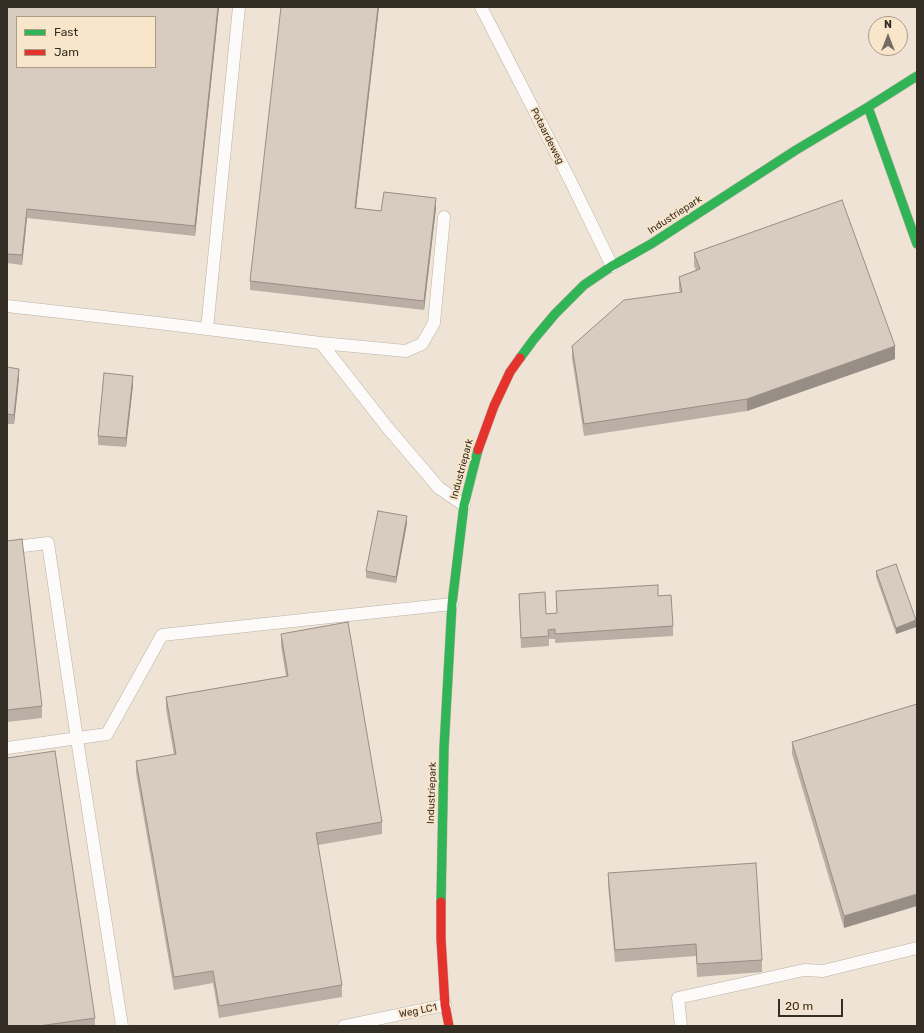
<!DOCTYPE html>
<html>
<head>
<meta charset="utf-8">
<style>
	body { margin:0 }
	#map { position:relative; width:924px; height:1033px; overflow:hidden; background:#eee3d4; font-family:Rubik,sans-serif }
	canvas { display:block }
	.frame { position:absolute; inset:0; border:8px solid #352e24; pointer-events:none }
	.legend { position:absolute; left:16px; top:16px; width:140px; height:52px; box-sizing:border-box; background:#f8e5ca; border:1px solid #aa9c88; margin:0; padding:5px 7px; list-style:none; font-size:12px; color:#352e24 }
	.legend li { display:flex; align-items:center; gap:8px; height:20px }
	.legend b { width:20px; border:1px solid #aa9c88 }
	.north { position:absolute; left:868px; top:16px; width:40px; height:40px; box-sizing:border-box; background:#f8e5ca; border:1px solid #aa9c88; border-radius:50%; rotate:0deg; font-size:11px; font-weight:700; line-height:16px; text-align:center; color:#352e24 }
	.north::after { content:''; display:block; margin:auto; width:14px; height:18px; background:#766d62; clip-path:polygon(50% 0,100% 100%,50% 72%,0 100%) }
	.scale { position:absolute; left:778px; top:999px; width:65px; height:18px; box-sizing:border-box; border:2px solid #352e24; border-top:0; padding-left:5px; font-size:12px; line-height:14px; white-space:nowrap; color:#352e24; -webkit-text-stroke:3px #f8e5ca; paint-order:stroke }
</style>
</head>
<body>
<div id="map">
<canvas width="924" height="1033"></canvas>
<div class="frame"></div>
<ul class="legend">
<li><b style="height:5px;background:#30b455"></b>Fast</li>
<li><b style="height:5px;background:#e5322d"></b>Jam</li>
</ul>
<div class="north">N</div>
<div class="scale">20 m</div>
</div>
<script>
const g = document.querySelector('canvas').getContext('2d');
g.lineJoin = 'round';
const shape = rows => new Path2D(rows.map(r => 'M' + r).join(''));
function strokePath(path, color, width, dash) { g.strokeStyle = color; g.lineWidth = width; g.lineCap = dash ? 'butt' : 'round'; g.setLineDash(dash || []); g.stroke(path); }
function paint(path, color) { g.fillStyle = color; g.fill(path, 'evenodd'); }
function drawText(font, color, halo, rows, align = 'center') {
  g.font = font + ' Rubik,sans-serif'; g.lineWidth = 4; g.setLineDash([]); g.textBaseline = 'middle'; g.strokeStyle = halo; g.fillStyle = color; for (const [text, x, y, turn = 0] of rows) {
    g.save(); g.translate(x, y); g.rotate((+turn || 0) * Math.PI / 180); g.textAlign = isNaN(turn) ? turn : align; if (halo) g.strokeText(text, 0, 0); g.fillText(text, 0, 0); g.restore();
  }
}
const lane = shape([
	[481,7,572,184,612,266],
	[7,306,158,323,321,343,406,351,422,344,434,323,444,217],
	[207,329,239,7],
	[321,343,387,427,439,488,464,505],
	[7,548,48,543,77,739,122,1026],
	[7,748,107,734,162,635,452,604],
	[344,1026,445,1005],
	[681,1026,678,998,804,970,823,971,917,948]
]);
const fast = shape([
	[868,107,917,244],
	[520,358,534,339,555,314,584,285,612,266,651,244,796,150,868,107,917,76],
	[441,902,444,748,452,604,464,505,478,450]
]);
const jam = shape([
	[478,450,494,406,510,372,520,358],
	[441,902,441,939,445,1005,449,1026]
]);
strokePath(lane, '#b9b1a6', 13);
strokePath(fast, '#b9b1a6', 10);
strokePath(jam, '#b9b1a6', 10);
strokePath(lane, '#fcfbf9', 12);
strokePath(fast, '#30b455', 9);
strokePath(jam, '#e5322d', 9);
paint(shape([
	[7,7,219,7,195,236,27,218,22,265,7,263],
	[379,7,356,208,381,211,436,208,424,310,250,290,250,281],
	[694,253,895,359,747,411,584,436,572,358,572,346,680,292,679,289,679,277,696,270,694,266],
	[7,367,19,378,14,424,7,424],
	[133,385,126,447,98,445,98,436],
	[407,523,396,583,366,578,366,571],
	[7,541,42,706,42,718,7,722],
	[876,571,916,627,896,634,876,577],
	[556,591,658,596,673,626,673,636,555,643,555,639,549,639,549,646,521,648,519,594,546,614,557,613],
	[281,634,382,822,382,834,318,845,342,985,342,997,219,1018,213,983,174,990,136,773,136,761,174,755,166,709,166,697,286,676,281,646],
	[917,704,844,928,792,754,792,742],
	[608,873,762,960,762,972,697,977,696,956,615,962,608,885],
	[95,1018,95,1026,7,1026]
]), '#baafa4');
paint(shape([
	[218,7,219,7,195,236,195,226],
	[378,7,379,7,355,217,355,208],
	[436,198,436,208,424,310,424,301],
	[27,209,27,218,22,265,22,255],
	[895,346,895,359,747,411,747,399],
	[19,369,19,378,14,424,14,415],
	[133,376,133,385,126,447,126,438],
	[407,516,407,523,396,583,396,577],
	[916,620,916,627,896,634,896,628],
	[917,894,917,906,844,928,844,916]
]), '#978e86');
const building = shape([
	[7,7,218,7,195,226,27,209,22,255,7,254,7,7],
	[17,17,155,17,155,67,17,67,17,17],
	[281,7,378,7,355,208,381,211,384,192,436,198,424,301,250,281,281,7],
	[842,200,895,346,747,399,584,424,572,346,624,300,682,292,679,277,700,269,694,253,842,200],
	[7,367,19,369,14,415,7,414,7,367],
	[104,373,133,376,126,438,98,436,104,373],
	[378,511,407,516,396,577,366,571,378,511],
	[22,539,42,706,7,710,7,541,22,539],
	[896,564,916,620,896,628,876,571,896,564],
	[658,585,658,596,671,595,673,626,555,634,555,629,548,630,549,636,521,638,519,594,545,592,546,614,557,613,556,591,658,585],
	[348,622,382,822,316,833,342,985,219,1006,213,971,174,977,136,761,176,754,166,697,288,676,281,634,348,622],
	[917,704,917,894,844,916,792,742,917,704],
	[55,751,95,1018,39,1026,7,1026,7,758,55,751],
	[756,863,762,960,697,964,696,944,615,950,608,873,756,863]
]);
paint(building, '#d8cbbf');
strokePath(building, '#978e86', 1);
drawText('10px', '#352e24', '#f8e5ca', [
	["Potaardeweg",547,136,63],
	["Industriepark",675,215,-33],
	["Industriepark",462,469,-75],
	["Industriepark",432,793,-88],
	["Weg LC1",418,1011,-11]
]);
</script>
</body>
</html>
